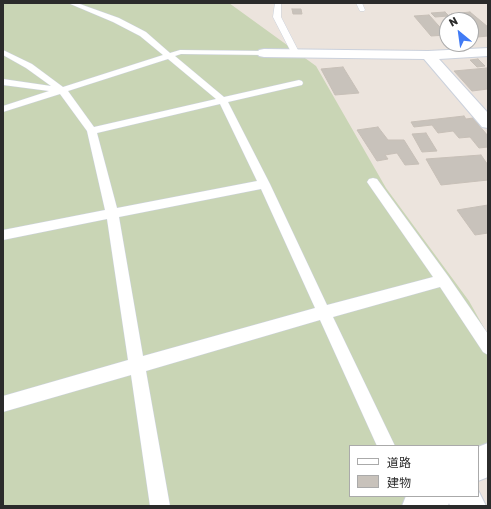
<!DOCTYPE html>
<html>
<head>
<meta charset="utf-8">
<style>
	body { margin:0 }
	#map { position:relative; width:491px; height:509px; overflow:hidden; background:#ece4dd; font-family:Rubik,"Noto Sans JP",sans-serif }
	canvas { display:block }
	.frame { position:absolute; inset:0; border:4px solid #2b2b2b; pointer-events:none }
	.legend { position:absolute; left:349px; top:445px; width:130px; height:52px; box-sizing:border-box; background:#fff; border:1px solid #aaa; margin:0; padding:5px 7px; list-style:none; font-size:12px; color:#2b2b2b }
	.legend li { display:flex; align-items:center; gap:8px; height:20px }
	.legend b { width:20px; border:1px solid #aaa }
	.north { position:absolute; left:439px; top:12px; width:40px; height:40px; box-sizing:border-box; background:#fff; border:1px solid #aaa; border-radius:50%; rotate:331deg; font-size:11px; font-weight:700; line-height:16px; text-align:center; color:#2b2b2b }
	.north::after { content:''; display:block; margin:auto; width:14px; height:18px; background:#417bf5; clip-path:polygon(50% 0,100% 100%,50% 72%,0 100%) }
</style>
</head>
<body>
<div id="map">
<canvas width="491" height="509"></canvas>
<div class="frame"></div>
<ul class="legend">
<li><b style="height:5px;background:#fff"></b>道路</li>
<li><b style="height:11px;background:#c8c2bb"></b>建物</li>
</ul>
<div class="north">N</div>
</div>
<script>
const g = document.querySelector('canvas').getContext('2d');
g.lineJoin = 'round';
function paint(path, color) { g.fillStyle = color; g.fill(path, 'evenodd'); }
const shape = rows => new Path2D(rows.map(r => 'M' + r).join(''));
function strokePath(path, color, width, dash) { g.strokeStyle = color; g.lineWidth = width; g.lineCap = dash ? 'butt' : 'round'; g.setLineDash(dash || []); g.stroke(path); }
paint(shape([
	[3,3,229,3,316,66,386,188,469,301,488,335,488,449,478,456,478,446,350,446,350,496,417,496,402,506,3,506]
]), '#c9d5b5');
const building = shape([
	[292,9,301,9,302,14,293,14,292,9],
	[445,12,449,16,435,17,431,13,445,12],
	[470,12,488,27,488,36,478,37,471,31,471,20,458,20,451,14,470,12],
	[429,15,447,35,431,36,414,16,429,15],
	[478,59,485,66,477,67,470,60,478,59],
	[343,67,359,93,335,95,321,69,343,67],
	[487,68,488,89,472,91,454,71,487,68],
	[464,116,466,119,473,118,488,136,488,147,479,148,470,137,459,138,453,131,438,133,432,125,414,127,411,122,464,116],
	[378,127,388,140,404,140,419,164,405,165,397,153,385,155,388,159,377,161,357,130,378,127],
	[426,133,437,151,422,152,412,134,426,133],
	[481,155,488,165,488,180,441,185,426,159,481,155],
	[488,205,488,233,475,235,457,210,488,205]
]);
paint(building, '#c8c2bb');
strokePath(building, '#c7bfb7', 1);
const lane = shape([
	[68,3,77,3,119,18,146,32,170,53,180,50,267,51,267,55,264,55,181,54,175,56,224,97,299,80,302,81,303,83,302,85,228,102,270,184,327,305,433,277,367,182,369,179,373,178,377,179,448,276,488,334,488,355,483,352,440,287,333,317,395,446,377,446,320,320,146,371,170,506,150,506,131,375,3,412,3,396,128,360,107,219,3,240,3,230,105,210,87,131,60,94,3,112,3,106,49,91,3,85,3,79,51,86,26,68,3,55,3,50,32,64,63,87,163,55,140,36,113,22,68,3],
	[168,59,216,99,94,127,68,91,168,59],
	[220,104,257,181,117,208,97,133,220,104],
	[261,189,315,308,143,356,119,217,261,189],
	[275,3,281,3,281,17,299,52,298,54,295,54,291,52,273,17,275,3],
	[356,3,362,3,365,10,364,11,360,11,356,3]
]);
const street = shape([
	[488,48,488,56,439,59,488,113,488,128,482,127,424,59,264,57,259,56,257,53,259,50,264,49,428,51,488,48],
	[488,443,488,477,478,481,478,447,488,443],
	[478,490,486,506,450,506,449,503,448,506,402,506,406,496,478,496,478,490]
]);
strokePath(lane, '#cbd1dc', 1);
strokePath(street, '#cbd1dc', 2);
paint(lane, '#fff');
paint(street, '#fff');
</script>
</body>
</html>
